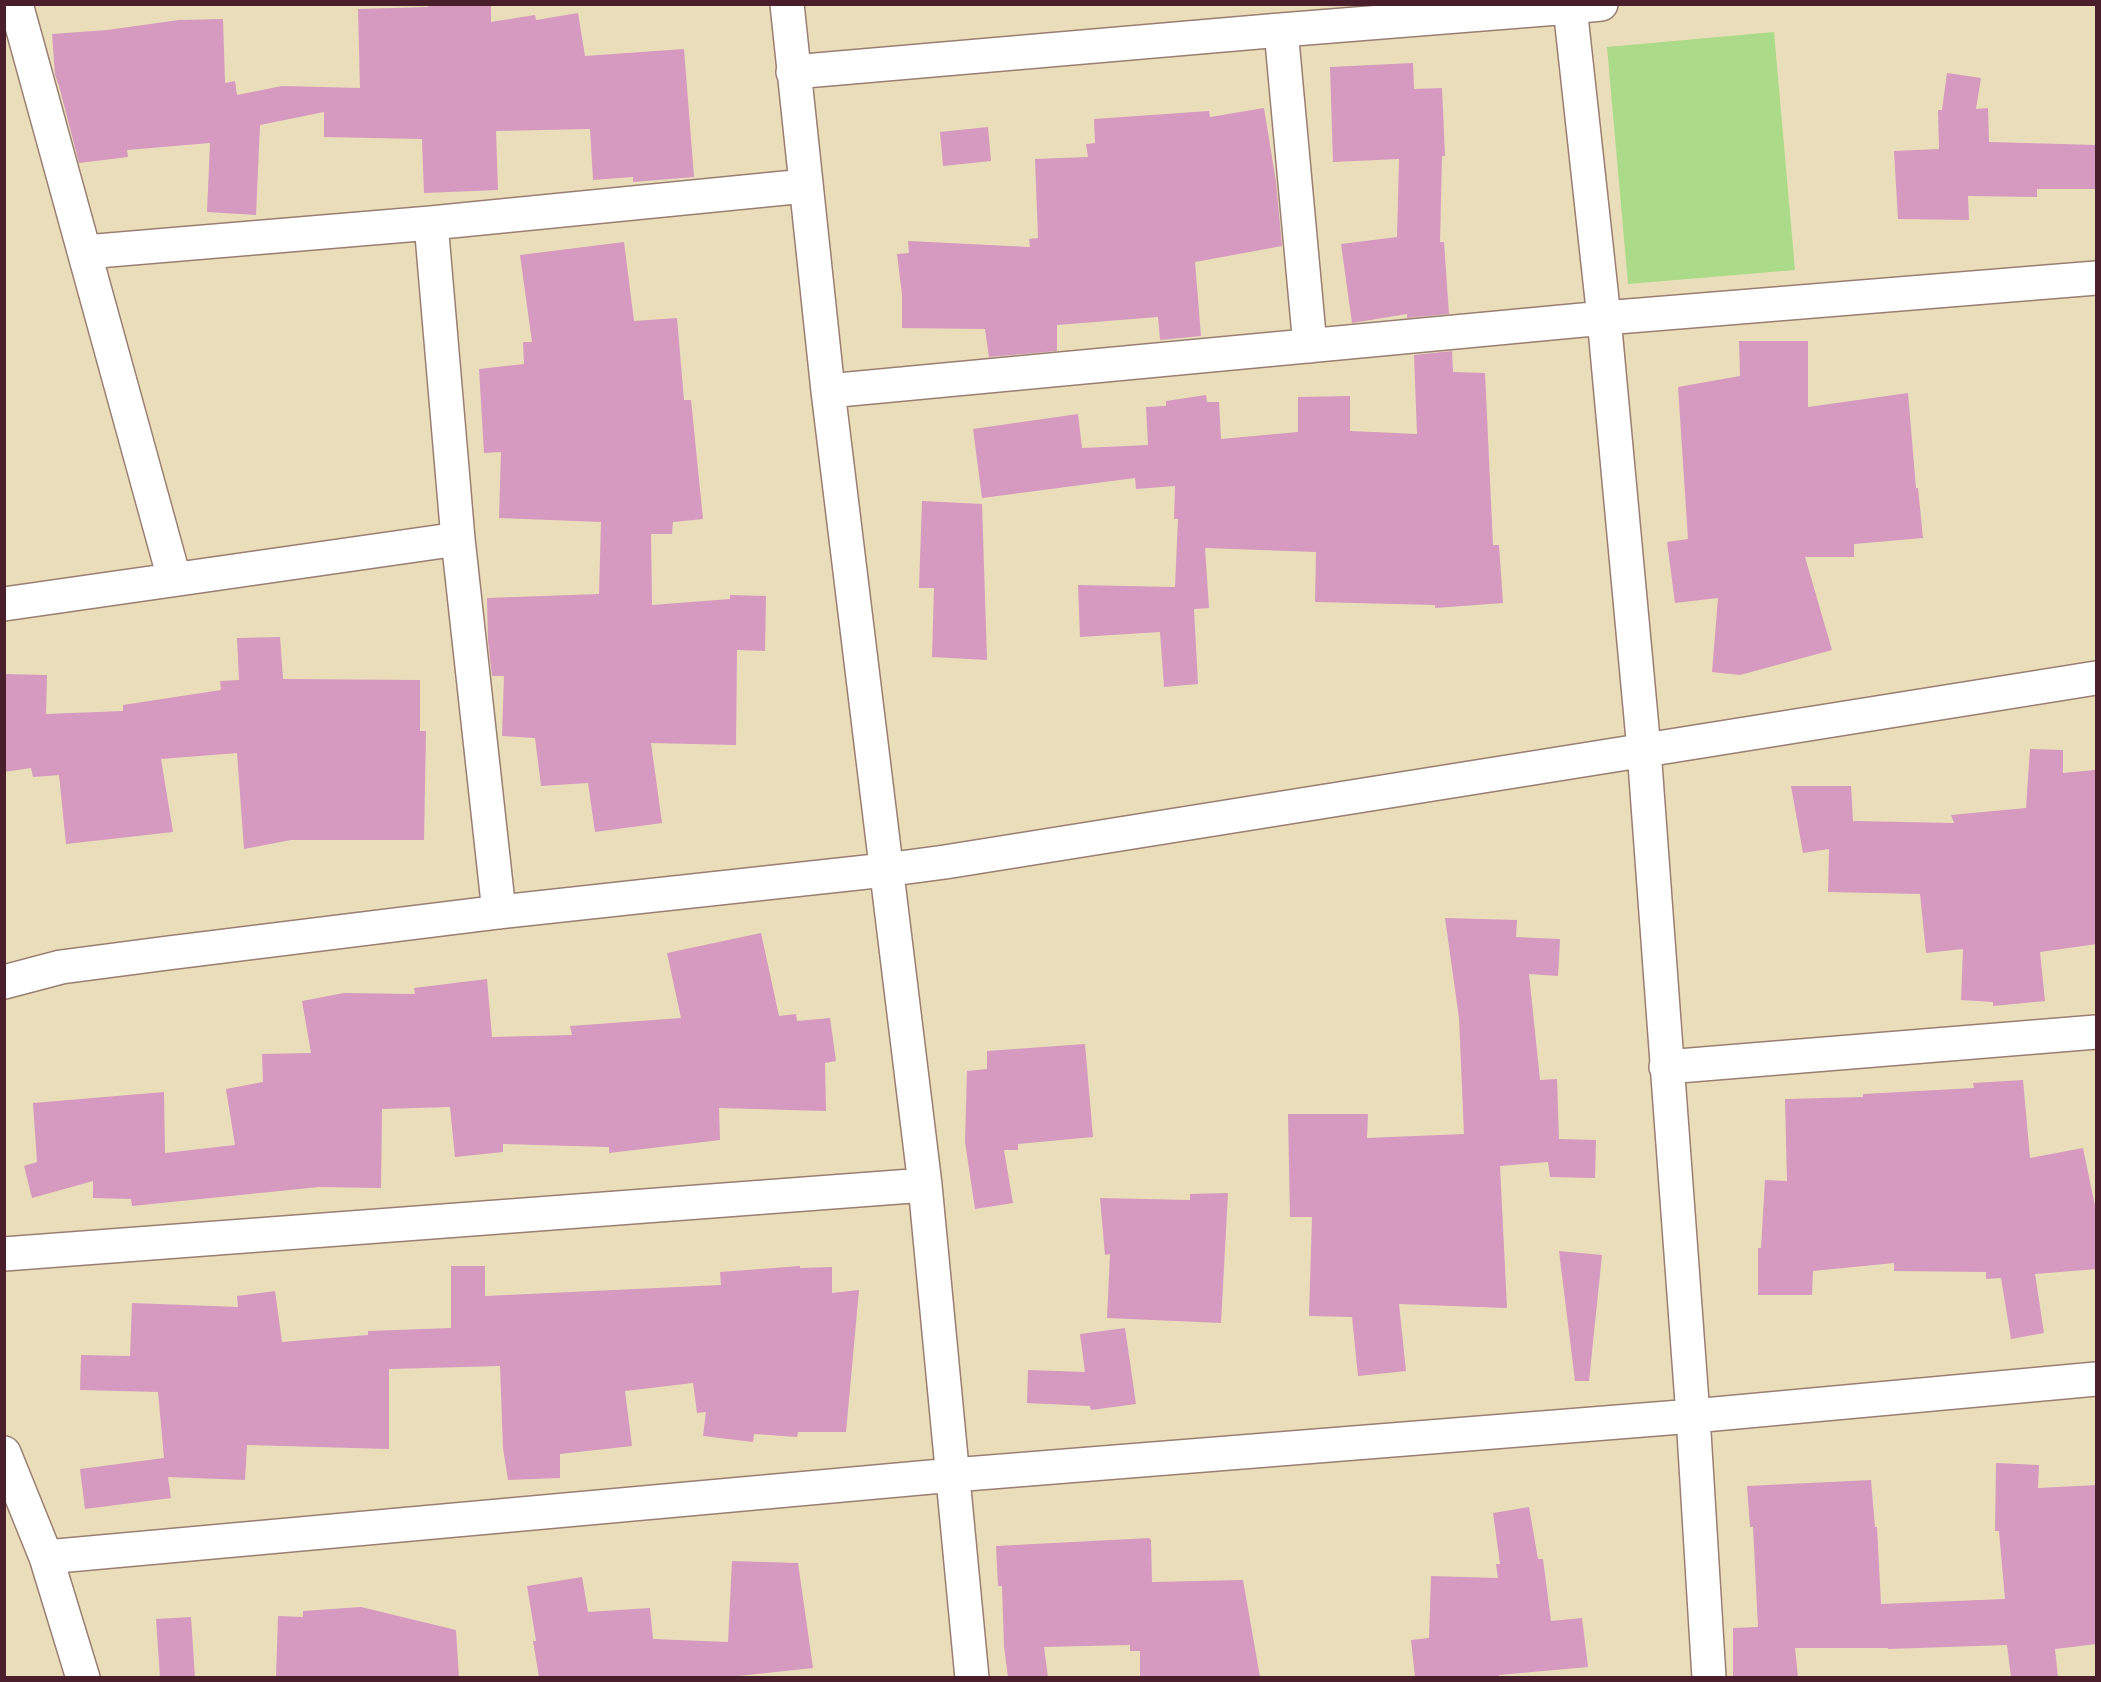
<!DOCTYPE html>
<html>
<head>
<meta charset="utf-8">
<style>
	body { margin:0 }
	#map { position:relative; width:2101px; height:1682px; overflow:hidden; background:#e9deb9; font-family:Alegreya,serif }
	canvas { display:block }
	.frame { position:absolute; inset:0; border:6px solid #4a1f2b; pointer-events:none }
</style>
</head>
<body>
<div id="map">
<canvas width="2101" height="1682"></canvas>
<div class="frame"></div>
</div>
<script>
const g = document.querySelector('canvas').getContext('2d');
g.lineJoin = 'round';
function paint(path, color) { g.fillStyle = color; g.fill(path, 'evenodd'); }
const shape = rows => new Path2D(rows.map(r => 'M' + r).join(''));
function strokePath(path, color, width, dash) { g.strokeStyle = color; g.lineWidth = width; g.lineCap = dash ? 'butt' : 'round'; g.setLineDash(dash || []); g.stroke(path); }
paint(shape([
	[1774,32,1795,270,1628,284,1607,47]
]), '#abdb89');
paint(shape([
	[428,4,491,4,491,22,535,15,536,20,578,13,585,56,684,49,694,177,633,182,633,177,593,180,590,129,496,131,498,190,424,193,422,139,324,137,324,112,260,125,256,215,207,212,210,143,127,150,128,157,79,163,59,86,55,75,52,34,107,30,179,20,223,19,225,83,235,81,237,95,282,86,360,88,358,9,428,7],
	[1413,63,1414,89,1442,88,1445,156,1442,156,1440,242,1444,242,1449,314,1407,318,1407,314,1352,323,1341,244,1397,237,1399,159,1333,162,1330,67],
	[1947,73,1981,78,1976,109,1988,108,1989,142,2097,145,2097,189,2037,189,2037,197,1968,196,1969,220,1898,219,1894,151,1939,149,1938,110,1942,110],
	[1264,108,1276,182,1282,246,1195,262,1201,336,1160,340,1158,317,1057,325,1057,351,989,357,985,329,902,328,902,295,897,254,909,253,908,241,1030,247,1029,239,1038,238,1035,159,1088,157,1086,144,1095,143,1094,119,1209,111,1210,117],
	[988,127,991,161,943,166,940,132],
	[624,242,634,321,677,318,684,400,691,400,703,519,673,522,672,534,651,534,652,605,730,599,730,595,766,596,765,651,737,650,736,745,651,743,662,823,595,832,588,783,541,786,535,738,502,736,504,676,492,676,488,641,487,598,599,594,601,522,499,518,501,452,484,453,479,369,524,364,523,342,532,342,520,255],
	[1739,341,1808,341,1808,407,1908,393,1916,488,1918,488,1923,538,1854,544,1854,557,1805,557,1832,650,1740,675,1712,672,1718,598,1675,603,1667,542,1688,539,1678,387,1740,376],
	[1452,351,1453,372,1485,373,1493,545,1499,545,1503,603,1435,608,1435,605,1315,602,1316,552,1205,548,1209,608,1194,609,1198,684,1164,687,1160,632,1080,637,1078,585,1175,587,1178,519,1174,519,1175,486,1136,489,1135,478,982,498,973,429,1078,414,1082,448,1148,445,1146,407,1166,406,1166,401,1206,395,1207,402,1219,402,1221,439,1298,432,1298,397,1350,396,1350,431,1417,434,1414,355],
	[922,501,982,504,987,660,932,657,934,588,919,588],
	[280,637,283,679,420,680,420,731,426,731,424,840,291,840,244,849,237,753,161,759,173,832,66,844,59,775,33,777,31,768,4,772,4,674,47,675,46,714,123,711,123,705,221,690,220,681,239,680,237,638],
	[2030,749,2063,750,2063,773,2095,770,2097,944,2040,952,2045,1001,1993,1006,1993,1002,1961,1000,1963,949,1926,953,1920,894,1828,892,1829,849,1803,853,1791,786,1851,786,1853,821,1954,823,1951,815,2026,808],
	[1445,918,1517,920,1516,937,1560,939,1558,976,1529,974,1540,1080,1557,1079,1559,1139,1596,1140,1595,1178,1550,1177,1548,1162,1500,1166,1507,1308,1399,1304,1406,1371,1358,1376,1352,1317,1309,1316,1312,1217,1290,1217,1288,1114,1368,1114,1367,1138,1464,1134,1459,1018],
	[761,933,779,1016,796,1014,797,1021,830,1018,836,1061,825,1063,826,1111,719,1108,720,1140,609,1153,609,1147,503,1144,503,1152,455,1157,450,1107,382,1109,381,1188,319,1187,132,1206,131,1199,93,1198,93,1181,32,1198,24,1166,37,1162,33,1103,164,1092,165,1153,235,1145,226,1089,263,1082,262,1054,311,1053,302,1001,344,993,415,994,414,988,487,979,492,1037,572,1035,570,1026,681,1018,667,953],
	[1085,1044,1093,1137,1018,1144,1018,1150,1004,1150,1013,1203,975,1209,965,1142,967,1071,987,1069,987,1051],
	[2023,1080,2030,1158,2083,1148,2095,1206,2097,1269,2035,1274,2044,1333,2011,1339,2001,1278,1986,1279,1986,1272,1894,1271,1894,1263,1813,1271,1812,1295,1758,1295,1758,1248,1761,1248,1765,1180,1787,1181,1785,1099,1863,1097,1863,1094,1974,1088,1973,1083],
	[1228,1193,1221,1323,1107,1318,1110,1254,1105,1255,1100,1198,1190,1200,1190,1194],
	[1559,1251,1602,1255,1589,1381,1575,1381],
	[451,1266,485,1266,485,1296,721,1285,720,1272,800,1266,800,1268,832,1267,832,1293,859,1290,846,1432,798,1432,797,1437,754,1434,753,1442,703,1436,706,1412,697,1413,693,1383,625,1391,632,1446,560,1454,560,1478,508,1480,503,1448,500,1366,389,1369,389,1449,247,1445,245,1480,168,1477,171,1498,85,1509,80,1469,164,1458,158,1392,80,1390,81,1355,130,1356,132,1303,238,1307,237,1296,275,1291,282,1342,368,1335,368,1331,451,1328],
	[1125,1328,1136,1404,1091,1410,1090,1406,1027,1403,1028,1370,1085,1372,1080,1334],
	[1996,1463,2039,1465,2038,1488,2097,1485,2097,1644,2055,1649,2058,1677,2011,1677,2007,1645,1888,1649,1888,1648,1795,1648,1798,1677,1733,1677,1733,1628,1758,1627,1753,1527,1750,1527,1747,1486,1871,1480,1875,1527,1877,1527,1881,1604,2005,1599,1999,1531,1995,1531],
	[1529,1507,1538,1559,1543,1559,1551,1621,1582,1618,1588,1667,1499,1675,1499,1677,1415,1677,1411,1640,1429,1638,1431,1576,1498,1578,1496,1564,1500,1564,1493,1513],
	[1149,1538,1151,1540,1152,1582,1243,1580,1260,1677,1140,1677,1140,1651,1130,1651,1130,1645,1044,1647,1048,1677,1008,1677,1004,1646,1002,1586,998,1586,996,1546],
	[732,1561,798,1563,813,1668,729,1677,539,1677,533,1641,536,1641,527,1586,582,1577,588,1612,650,1608,653,1639,728,1642],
	[361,1607,456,1630,459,1677,276,1677,278,1616,303,1617,303,1611],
	[191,1617,195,1677,160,1677,156,1619]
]), '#d699c0');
const minor = shape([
	[16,4,174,578],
	[787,4,828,391,925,1185,972,1678],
	[1570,4,1570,7,1601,4],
	[1281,30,1310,346],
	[793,72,1281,30,1570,7,1604,318,1644,750,1693,1416,1709,1678],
	[85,252,431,223],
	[828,391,1604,318,2096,278],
	[458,539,431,223,805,186],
	[4,604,458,539,499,912],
	[4,982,61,967,168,953,499,912,885,870,945,862,2096,678],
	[1666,1067,2096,1032],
	[4,1254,925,1185],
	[4,1453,46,1557,83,1678],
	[46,1557,953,1475,1693,1416,2096,1379]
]);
strokePath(minor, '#9a7e72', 36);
strokePath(minor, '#fff', 33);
</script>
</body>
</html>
